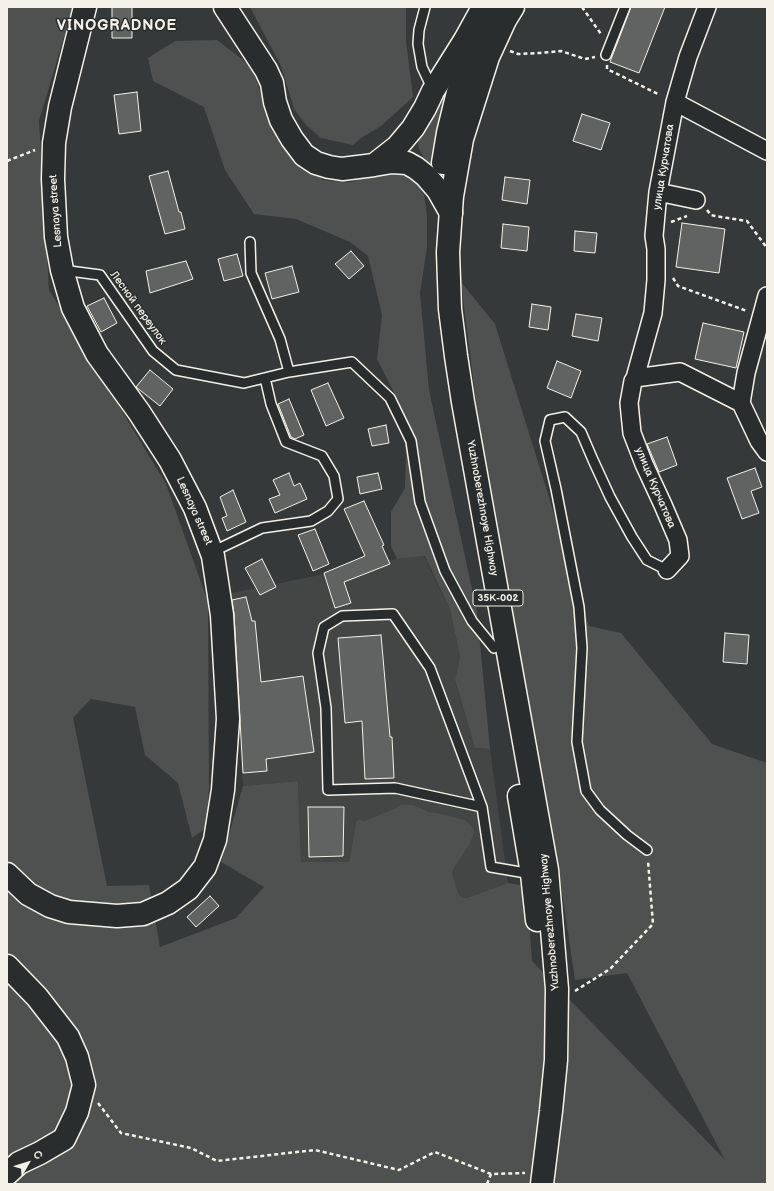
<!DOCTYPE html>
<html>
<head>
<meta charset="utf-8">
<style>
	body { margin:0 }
	#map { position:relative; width:774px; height:1191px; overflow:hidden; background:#363939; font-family:"Balsamiq Sans",sans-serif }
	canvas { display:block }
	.frame { position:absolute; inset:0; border:8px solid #f4f1e8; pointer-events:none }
	.north { position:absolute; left:8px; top:1143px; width:40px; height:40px; -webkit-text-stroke:3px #2a2d2e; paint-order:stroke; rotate:51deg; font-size:11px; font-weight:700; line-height:16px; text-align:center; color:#f4f1e8 }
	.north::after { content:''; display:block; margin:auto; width:14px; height:18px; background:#f4f1e8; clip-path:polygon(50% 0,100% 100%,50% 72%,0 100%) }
</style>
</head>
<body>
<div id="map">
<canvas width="774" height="1191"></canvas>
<div class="frame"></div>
<div class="north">С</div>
</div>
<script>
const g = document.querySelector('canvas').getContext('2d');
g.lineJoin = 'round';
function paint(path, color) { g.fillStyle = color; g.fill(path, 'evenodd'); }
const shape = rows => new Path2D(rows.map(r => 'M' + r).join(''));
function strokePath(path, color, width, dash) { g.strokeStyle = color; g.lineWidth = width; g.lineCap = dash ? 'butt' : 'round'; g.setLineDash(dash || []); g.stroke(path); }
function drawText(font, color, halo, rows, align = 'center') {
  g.font = font + ' "Balsamiq Sans",sans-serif'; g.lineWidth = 3; g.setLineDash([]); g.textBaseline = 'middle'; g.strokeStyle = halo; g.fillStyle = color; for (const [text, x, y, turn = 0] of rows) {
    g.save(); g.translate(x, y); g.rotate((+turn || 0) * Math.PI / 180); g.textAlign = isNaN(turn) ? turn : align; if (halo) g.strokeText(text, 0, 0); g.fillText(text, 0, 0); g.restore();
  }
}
paint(shape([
	[424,556,450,609,460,657,455,681,475,748,490,749,508,883,467,898,462,898,458,893,453,877,452,872,457,863,470,844,472,839,465,820,438,813,429,812,414,805,400,805,396,808,364,821,359,819,356,822,349,862,301,862,298,781,243,786,227,594,397,559]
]), '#434645');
paint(shape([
	[7,7,73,7,39,121,49,290,166,484,208,602,209,788,207,827,192,838,178,783,145,755,135,707,91,699,73,718,107,886,149,885,160,947,236,918,264,887,221,862,243,786,298,781,301,862,349,862,356,822,359,819,364,821,396,808,400,805,414,805,429,812,438,813,465,820,473,828,474,833,470,844,457,863,452,872,453,877,458,893,462,898,467,898,508,883,527,886,532,961,725,1160,627,973,575,980,560,879,493,537,461,282,495,324,589,626,621,633,712,744,767,763,767,1184,7,1184],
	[250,7,406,7,406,41,413,97,381,126,361,138,353,145,321,138,306,125,294,109,281,66],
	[217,40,251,66,266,107,295,157,323,180,351,182,380,172,404,172,417,183,424,195,427,216,427,247,420,293,429,390,477,612,490,749,475,748,455,680,460,657,450,609,425,556,397,559,391,546,391,512,405,488,406,453,399,402,377,359,382,315,368,256,350,242,296,219,254,214,225,170,204,107,153,81,148,58,175,41],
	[446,97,430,163,426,160,421,153,418,146,419,138,421,131,442,99]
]), '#4e514f');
const building = shape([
	[112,7,132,7,132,38,112,38,112,7],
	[631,7,665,7,639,73,610,62,631,7],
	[137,92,141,131,119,134,114,95,137,92],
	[582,114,610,123,601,150,573,141,582,114],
	[168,171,179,212,181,212,185,229,165,234,149,176,168,171],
	[505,177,530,180,527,204,502,200,505,177],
	[682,223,725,229,719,273,676,267,682,223],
	[503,224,529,227,527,251,501,248,503,224],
	[575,231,597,233,595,253,574,251,575,231],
	[351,251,364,266,349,279,335,264,351,251],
	[237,254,243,276,224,281,218,259,237,254],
	[186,261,193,279,150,293,146,271,186,261],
	[292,266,299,292,272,299,265,273,292,266],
	[104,298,117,323,101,332,87,306,104,298],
	[532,304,551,307,548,330,529,327,532,304],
	[576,314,602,318,598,341,572,336,576,314],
	[703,323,744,332,736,368,695,359,703,323],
	[557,361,581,371,571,398,547,388,557,361],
	[150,370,173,389,160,406,136,387,150,370],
	[328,383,344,418,326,426,311,390,328,383],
	[289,399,304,435,295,439,291,437,278,404,289,399],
	[386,425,389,443,372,446,368,429,386,425],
	[667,437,677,465,659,472,647,444,667,437],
	[755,468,762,487,751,491,759,513,742,519,727,478,755,468],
	[289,473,294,486,300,483,307,499,275,513,269,499,280,495,273,480,289,473],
	[378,473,382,489,360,494,357,477,378,473],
	[233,490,246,522,227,531,222,518,227,516,220,497,233,490],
	[364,501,384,545,382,546,390,564,344,582,351,603,335,608,324,573,365,556,344,509,364,501],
	[315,529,329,564,313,571,298,535,315,529],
	[262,559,276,587,260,595,245,568,262,559],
	[246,597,252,621,255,621,261,682,303,676,314,752,266,759,267,771,243,773,234,614,232,600,246,597],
	[725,633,749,635,747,664,723,662,725,633],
	[381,635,390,737,392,737,394,778,365,779,362,721,345,723,338,638,381,635],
	[308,807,344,807,343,856,309,857,308,807],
	[210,896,219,906,196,927,187,917,210,896]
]);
paint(building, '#616362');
strokePath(building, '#f4f1e8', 1);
const lane = shape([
	[425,7,419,30,418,44,422,67,432,88],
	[606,55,625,7],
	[62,270,100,275,153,351,176,370,244,383,289,372,280,339,251,273,250,242],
	[289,372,352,362,390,398,411,441,420,502,445,571,472,621,494,648],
	[212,552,262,528,311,521,328,511,338,499,334,476,322,456,286,442,271,404,265,378],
	[482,807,395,788,328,790,326,708,318,653,324,627,342,616,393,614,430,668,482,807,491,867,532,874],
	[647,850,627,835,600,810,586,791,577,742,582,648,579,607,556,489,545,441,550,420,565,417,581,432,593,460,610,497,632,537,647,560,667,570]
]);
const street = shape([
	[675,102,767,151],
	[658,192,696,200],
	[767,296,746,373,741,403,759,441,767,452],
	[635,378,680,372,741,403],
	[667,570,680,556,678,540,663,505,644,464,632,433,629,403,633,381,635,378,653,313,656,280,656,249,654,236,658,192,675,102,688,57,707,7]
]);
const secondary = shape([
	[225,7,266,70,272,83,275,102,281,120,292,139,304,155,316,163,329,167,342,169,374,165,397,147,413,128,425,108,433,91,465,40,481,11],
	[374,165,392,162,407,163,416,168,426,176,438,190,451,213],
	[7,874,28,894,50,906,69,912,117,916,143,914,168,903,188,889,205,867,215,840,223,790,228,719,222,615,213,556,195,508,170,460,139,412,97,354,73,308,62,270,56,237,53,179,54,143,60,107,85,7],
	[7,966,37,997,68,1037,77,1057,84,1085,77,1112,64,1139,40,1153,19,1163,7,1174]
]);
const highway = shape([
	[513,7,505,20,488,57,462,139,452,196,448,252,450,309,456,356,463,402,547,870,557,989,556,1060,551,1111,542,1184],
	[443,163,448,133,458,92,483,24,494,7],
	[519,796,532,874,537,920]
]);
strokePath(lane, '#f4f1e8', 12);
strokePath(street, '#f4f1e8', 20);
strokePath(secondary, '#f4f1e8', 25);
strokePath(highway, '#f4f1e8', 25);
strokePath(shape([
	[582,7,601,34],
	[510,51,518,54,540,53,561,51,585,59,595,57],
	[607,65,607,69,660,95],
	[7,161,35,150],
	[707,210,711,215,715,216,747,221,767,248],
	[671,222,687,216],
	[673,278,678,286,747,311],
	[575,991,610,969,653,924,648,861],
	[98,1103,121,1133,191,1148,217,1161,315,1150,399,1170,435,1152,491,1174],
	[487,1184,491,1174,525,1173]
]), '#f4f1e8', 2.5, [4, 3]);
strokePath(lane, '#2a2d2e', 9);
strokePath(street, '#2a2d2e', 17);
strokePath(secondary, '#2a2d2e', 22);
strokePath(highway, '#2a2d2e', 22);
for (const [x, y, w] of [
	[498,598,50]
]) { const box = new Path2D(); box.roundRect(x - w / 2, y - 8, w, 16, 3); g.fillStyle = '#2a2d2e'; g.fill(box); strokePath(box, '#f4f1e8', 1); }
drawText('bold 10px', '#f4f1e8', null, [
	["35К-002",498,598]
]);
drawText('11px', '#f4f1e8', '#2a2d2e', [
	["улица Курчатова",664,167,-81],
	["Lesnaya street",56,211,-94],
	["Лесной переулок",138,308,54],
	["улица Курчатова",655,488,67],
	["Yuzhnoberezhnoye Highway",482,508,80],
	["Lesnaya street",194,511,66],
	["Yuzhnoberezhnoye Highway",550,922,-95]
]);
g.letterSpacing = '1px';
drawText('bold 15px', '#f4f1e8', '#2a2d2e', [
	["VINOGRADNOE",117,26]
]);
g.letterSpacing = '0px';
</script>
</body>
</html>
